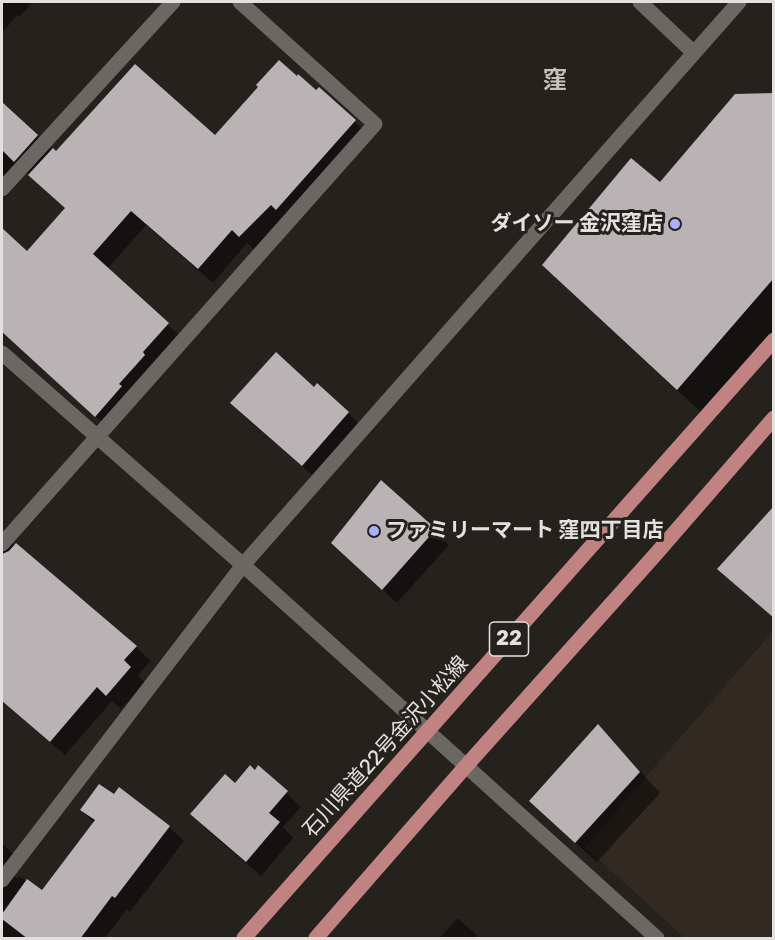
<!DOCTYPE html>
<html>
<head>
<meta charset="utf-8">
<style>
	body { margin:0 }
	#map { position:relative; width:775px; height:940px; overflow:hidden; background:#25221e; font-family:Rubik,sans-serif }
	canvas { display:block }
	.frame { position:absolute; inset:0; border:3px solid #e3e1df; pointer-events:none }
</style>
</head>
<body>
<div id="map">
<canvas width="775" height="940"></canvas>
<div class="frame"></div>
</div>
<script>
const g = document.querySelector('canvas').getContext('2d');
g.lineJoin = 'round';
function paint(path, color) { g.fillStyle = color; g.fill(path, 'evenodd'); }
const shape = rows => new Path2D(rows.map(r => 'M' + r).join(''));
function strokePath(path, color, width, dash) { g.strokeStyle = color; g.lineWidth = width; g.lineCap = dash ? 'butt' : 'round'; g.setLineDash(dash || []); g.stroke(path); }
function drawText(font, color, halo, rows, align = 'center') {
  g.font = font + ' Rubik,"Noto Sans JP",sans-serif'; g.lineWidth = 6; g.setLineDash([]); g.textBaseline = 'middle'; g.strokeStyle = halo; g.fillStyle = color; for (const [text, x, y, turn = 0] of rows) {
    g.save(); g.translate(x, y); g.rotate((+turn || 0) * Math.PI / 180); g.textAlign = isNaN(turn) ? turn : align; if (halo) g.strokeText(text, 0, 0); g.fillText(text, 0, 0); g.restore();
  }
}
paint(shape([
	[773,631,773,938,685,938,585,847]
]), '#322a22');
paint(shape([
	[2,2,37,2,35,4,33,2,19,17,17,15,2,33],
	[319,89,370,136,254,250,247,243,213,283,146,225,107,269,183,339,111,430,2,333,2,255,14,241,27,253,66,208,25,171,2,198,2,104,52,151,56,153,215,137,316,92],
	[774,102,774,332,703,414,569,290,544,265,660,184],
	[314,389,348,413,362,427,317,479,246,418,232,403],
	[382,482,449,545,397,603,347,557],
	[2,532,15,546,16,545,136,647,151,661,138,675,145,682,121,709,112,701,65,755,2,701,2,609,3,607,2,606],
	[618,747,660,793,597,862,551,821],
	[259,767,301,807,283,827,293,838,261,876,206,829,192,814,255,772],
	[82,810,169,827,184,841,130,912,127,909,105,938,2,938,2,843,15,856,5,867,17,879,19,876,42,892,94,823],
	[458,918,476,935,479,938,439,938]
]), '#0007');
paint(shape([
	[279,60,297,76,298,74,316,90,319,87,356,120,276,210,271,205,239,237,232,230,198,269,131,211,93,254,169,323,143,352,145,355,119,384,122,386,95,417,2,332,2,228,27,251,65,208,28,175,53,148,56,151,135,64,215,135,258,87,256,85],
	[774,93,774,278,677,390,542,265,631,158,660,182,735,94],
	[2,102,38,135,14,162,2,150],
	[276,352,314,387,317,383,349,412,302,466,230,403],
	[381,480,436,529,382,590,331,543],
	[774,506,774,618,717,569],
	[16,543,137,646,124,660,131,667,106,696,97,687,50,742,2,701,2,554,9,551],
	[598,724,640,772,575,843,529,801],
	[250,765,255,770,258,765,288,791,269,813,280,822,246,862,190,814,225,774,235,783],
	[99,784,114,794,119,787,170,826,115,898,112,896,80,939,28,939,2,919,2,914,27,879,42,890,95,820,80,810]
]), '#b9b3b5');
strokePath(shape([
	[694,53,739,2],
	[2,189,173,2],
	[2,353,243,565,657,938],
	[2,544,375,124,240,2],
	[2,880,243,565,694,53,640,2]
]), '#6b6762', 15);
strokePath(shape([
	[244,938,774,340],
	[316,938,466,766,655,555,774,418]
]), '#c08381', 15);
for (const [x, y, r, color] of [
	[675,224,6,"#aab0fb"],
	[374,531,6,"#aab0fb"]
]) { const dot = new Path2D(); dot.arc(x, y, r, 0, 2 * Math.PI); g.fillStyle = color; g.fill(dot); strokePath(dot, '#25221e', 2); }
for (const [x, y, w] of [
	[509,639,39]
]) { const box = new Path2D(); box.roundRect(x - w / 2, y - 17, w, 34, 4.5); g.fillStyle = '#25221e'; g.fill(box); strokePath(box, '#e3e1df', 1.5); }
drawText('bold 20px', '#e3e1df', null, [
	["22",509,639]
]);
drawText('bold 21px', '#e3e1df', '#25221e', [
	["ダイソー 金沢窪店",663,224],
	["ファミリーマート 窪四丁目店",386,531,"left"]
], 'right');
drawText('21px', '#e3e1df', '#25221e', [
	["石川県道22号金沢小松線",386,747,-48]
]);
drawText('bold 24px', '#c5c1bc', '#25221e', [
	["窪",555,81]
]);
</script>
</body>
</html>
